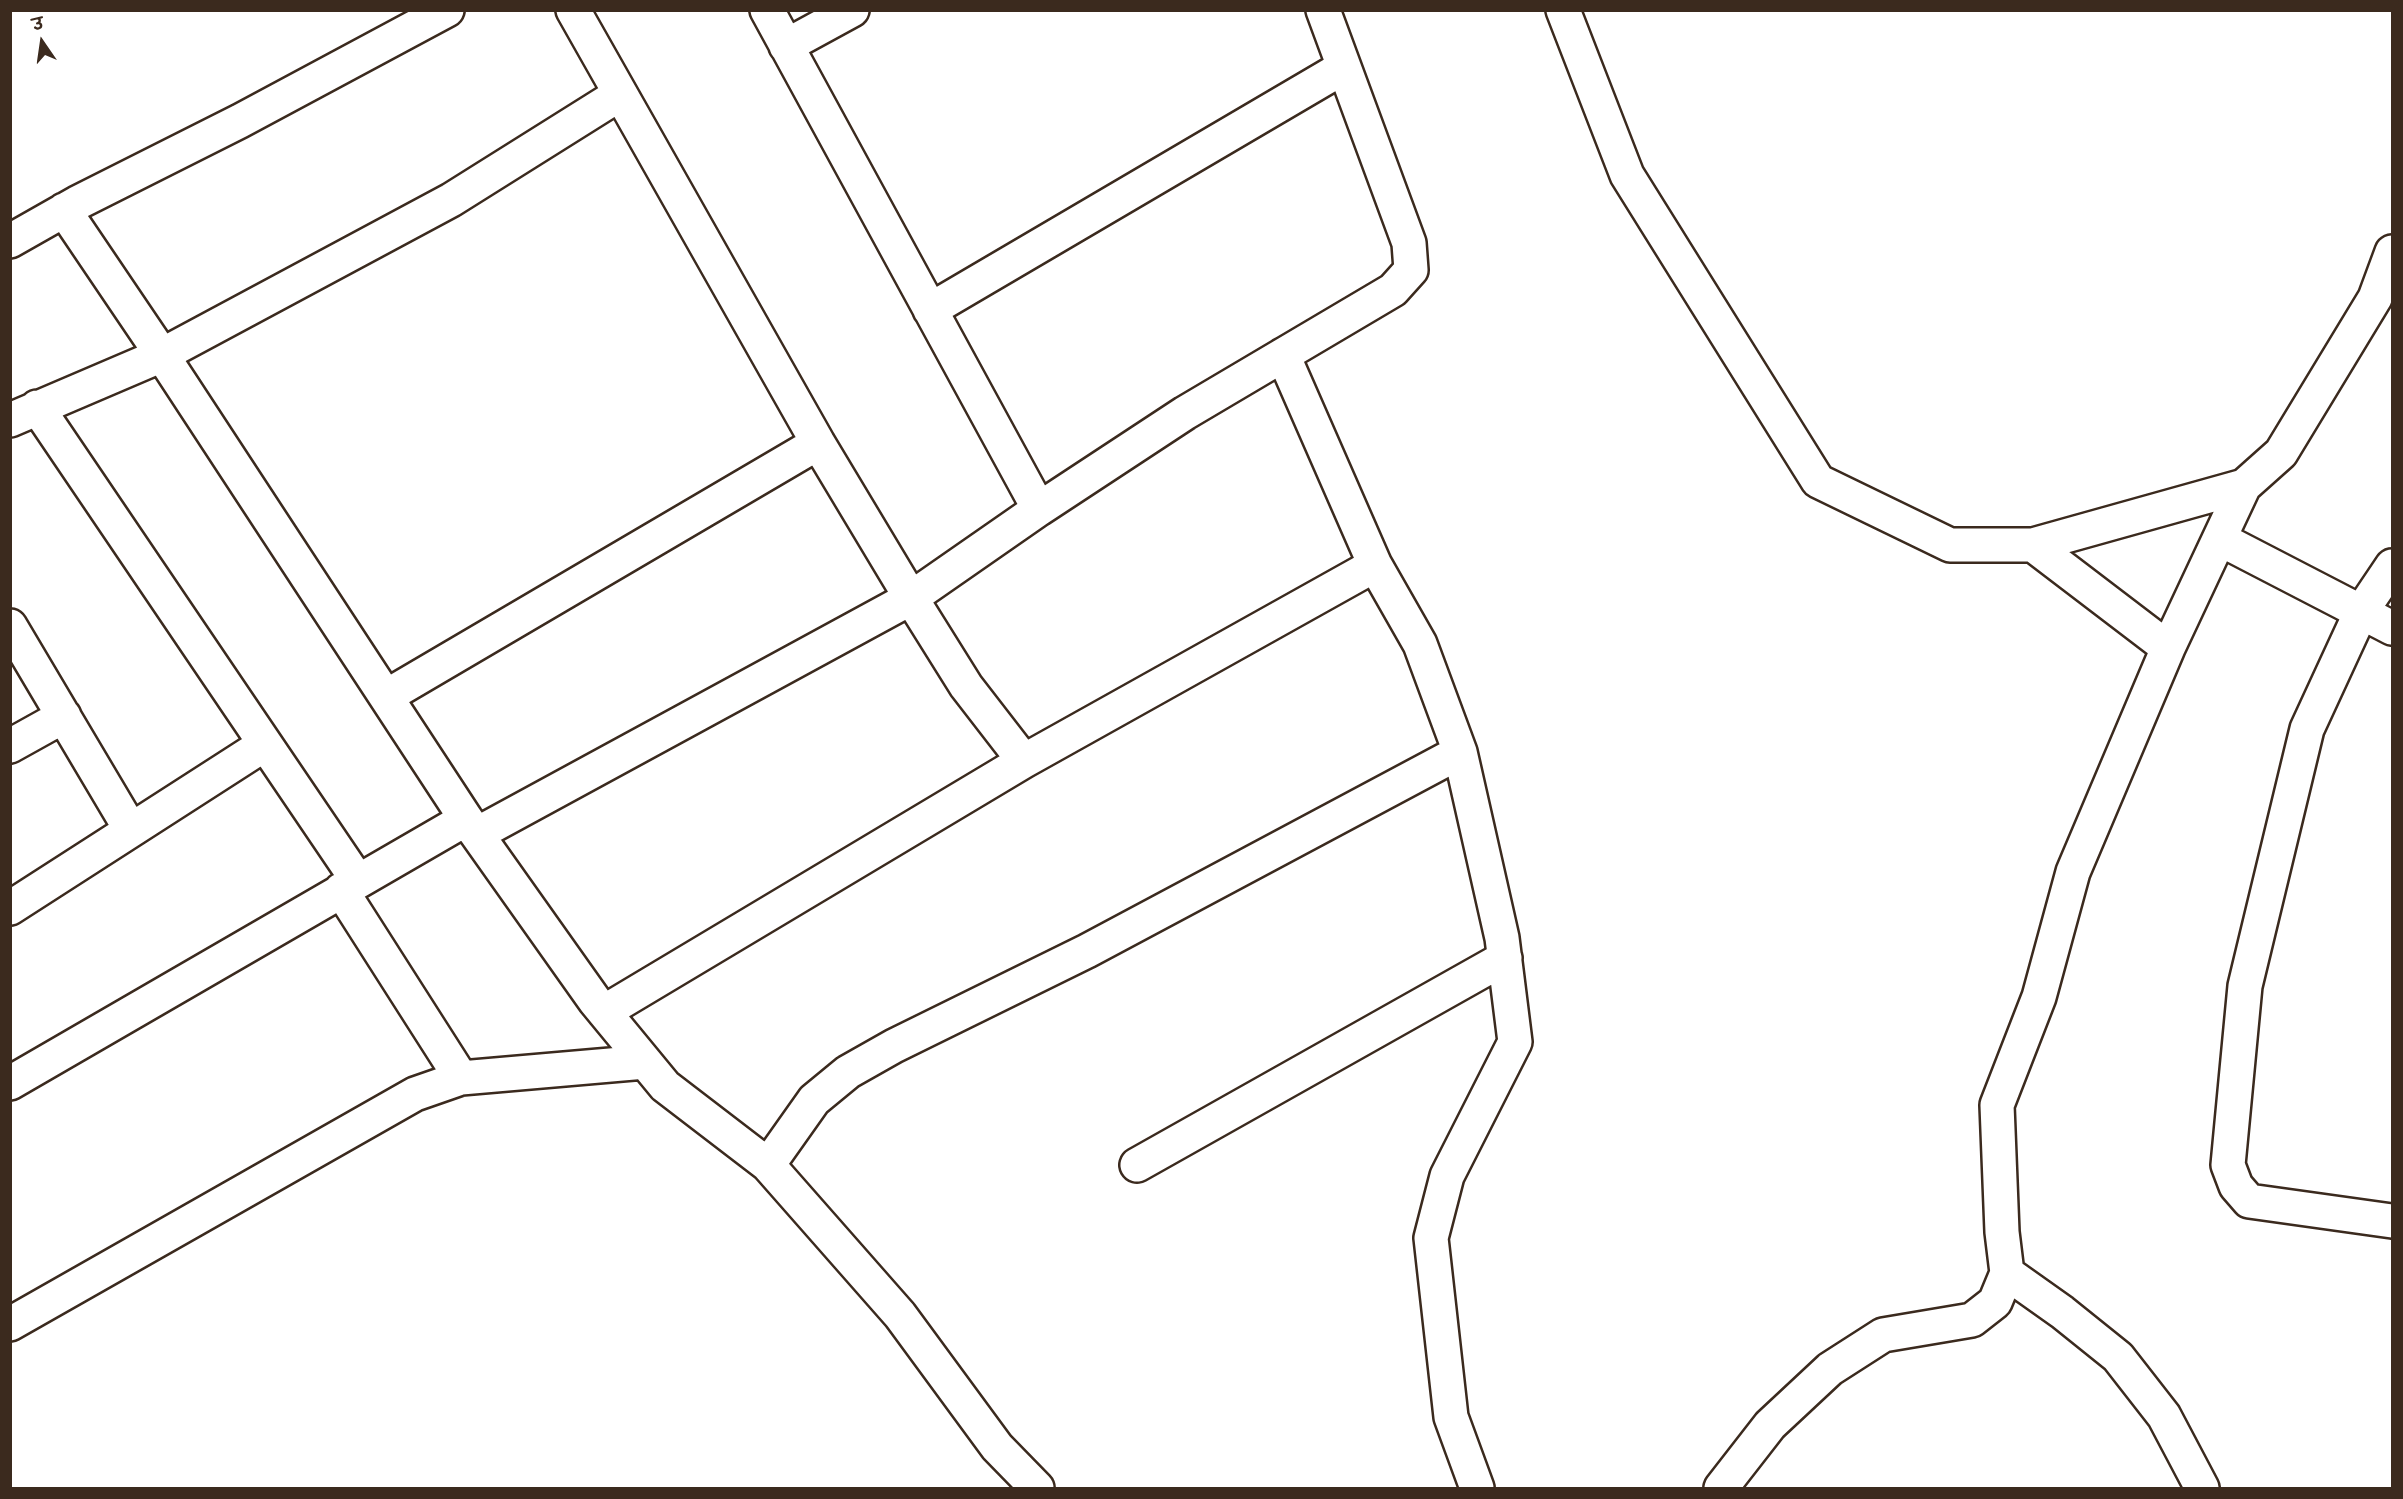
<!DOCTYPE html>
<html>
<head>
<meta charset="utf-8">
<style>
	body { margin:0 }
	#map { position:relative; width:2403px; height:1499px; overflow:hidden; background:#fff; font-family:Itim,"Playpen Sans Deva",sans-serif }
	canvas { display:block }
	.frame { position:absolute; inset:0; border:12px solid #3b2a1e; pointer-events:none }
	.north { position:absolute; left:12px; top:12px; width:60px; height:60px; -webkit-text-stroke:4px #fff; paint-order:stroke; rotate:347deg; font-size:16px; font-weight:700; line-height:24px; text-align:center; color:#3b2a1e }
	.north::after { content:''; display:block; margin:auto; width:21px; height:27px; background:#3b2a1e; clip-path:polygon(50% 0,100% 100%,50% 72%,0 100%) }
</style>
</head>
<body>
<div id="map">
<canvas width="2403" height="1499"></canvas>
<div class="frame"></div>
<div class="north">उ</div>
</div>
<script>
const g = document.querySelector('canvas').getContext('2d');
g.lineJoin = 'round';
const shape = rows => new Path2D(rows.map(r => 'M' + r).join(''));
function strokePath(path, color, width, dash) { g.strokeStyle = color; g.lineWidth = width; g.lineCap = dash ? 'butt' : 'round'; g.setLineDash(dash || []); g.stroke(path); }
const street = shape([
	[573,10,818,443,911,598,966,686,1024,761],
	[767,10,1039,509],
	[1563,10,1627,175,1818,481,1950,545,2033,545,2244,486,2281,453,2375,298,2392,252],
	[786,46,852,10],
	[64,210,162,355,466,819,595,1001,665,1086,768,1165,900,1315,997,1447,1037,1488],
	[10,241,77,203,240,121,447,10],
	[930,310,1344,67],
	[1283,355,1375,565,1420,644,1460,752,1502,938,1515,1042,1447,1176,1431,1238,1451,1417,1477,1488],
	[37,407,358,881],
	[10,420,162,355,451,200,620,94],
	[2220,539,2392,628],
	[2033,545,2168,648],
	[2392,566,2361,612,2307,729,2245,986,2228,1165,2236,1186,2249,1201,2392,1221],
	[10,626,131,830],
	[387,696,818,443],
	[10,746,64,716],
	[477,834,911,598,1039,509,1185,413,1393,290,1411,270,1409,243,1323,10],
	[341,890,461,1078],
	[10,908,265,744],
	[604,1012,1024,761,1375,565],
	[10,1083,466,819],
	[768,1165,814,1100,848,1072,894,1046,1087,951,1460,752],
	[1137,1165,1505,958],
	[2007,1273,2062,1312,2118,1357,2164,1416,2202,1488],
	[10,1324,415,1094,461,1078,645,1062],
	[1721,1488,1770,1425,1830,1369,1883,1335,1972,1320,1995,1302,2007,1273,2002,1232,1997,1105,2039,997,2073,872,2168,648,2244,486]
]);
strokePath(street, '#3b2a1e', 38);
strokePath(street, '#fff', 33);
</script>
</body>
</html>
